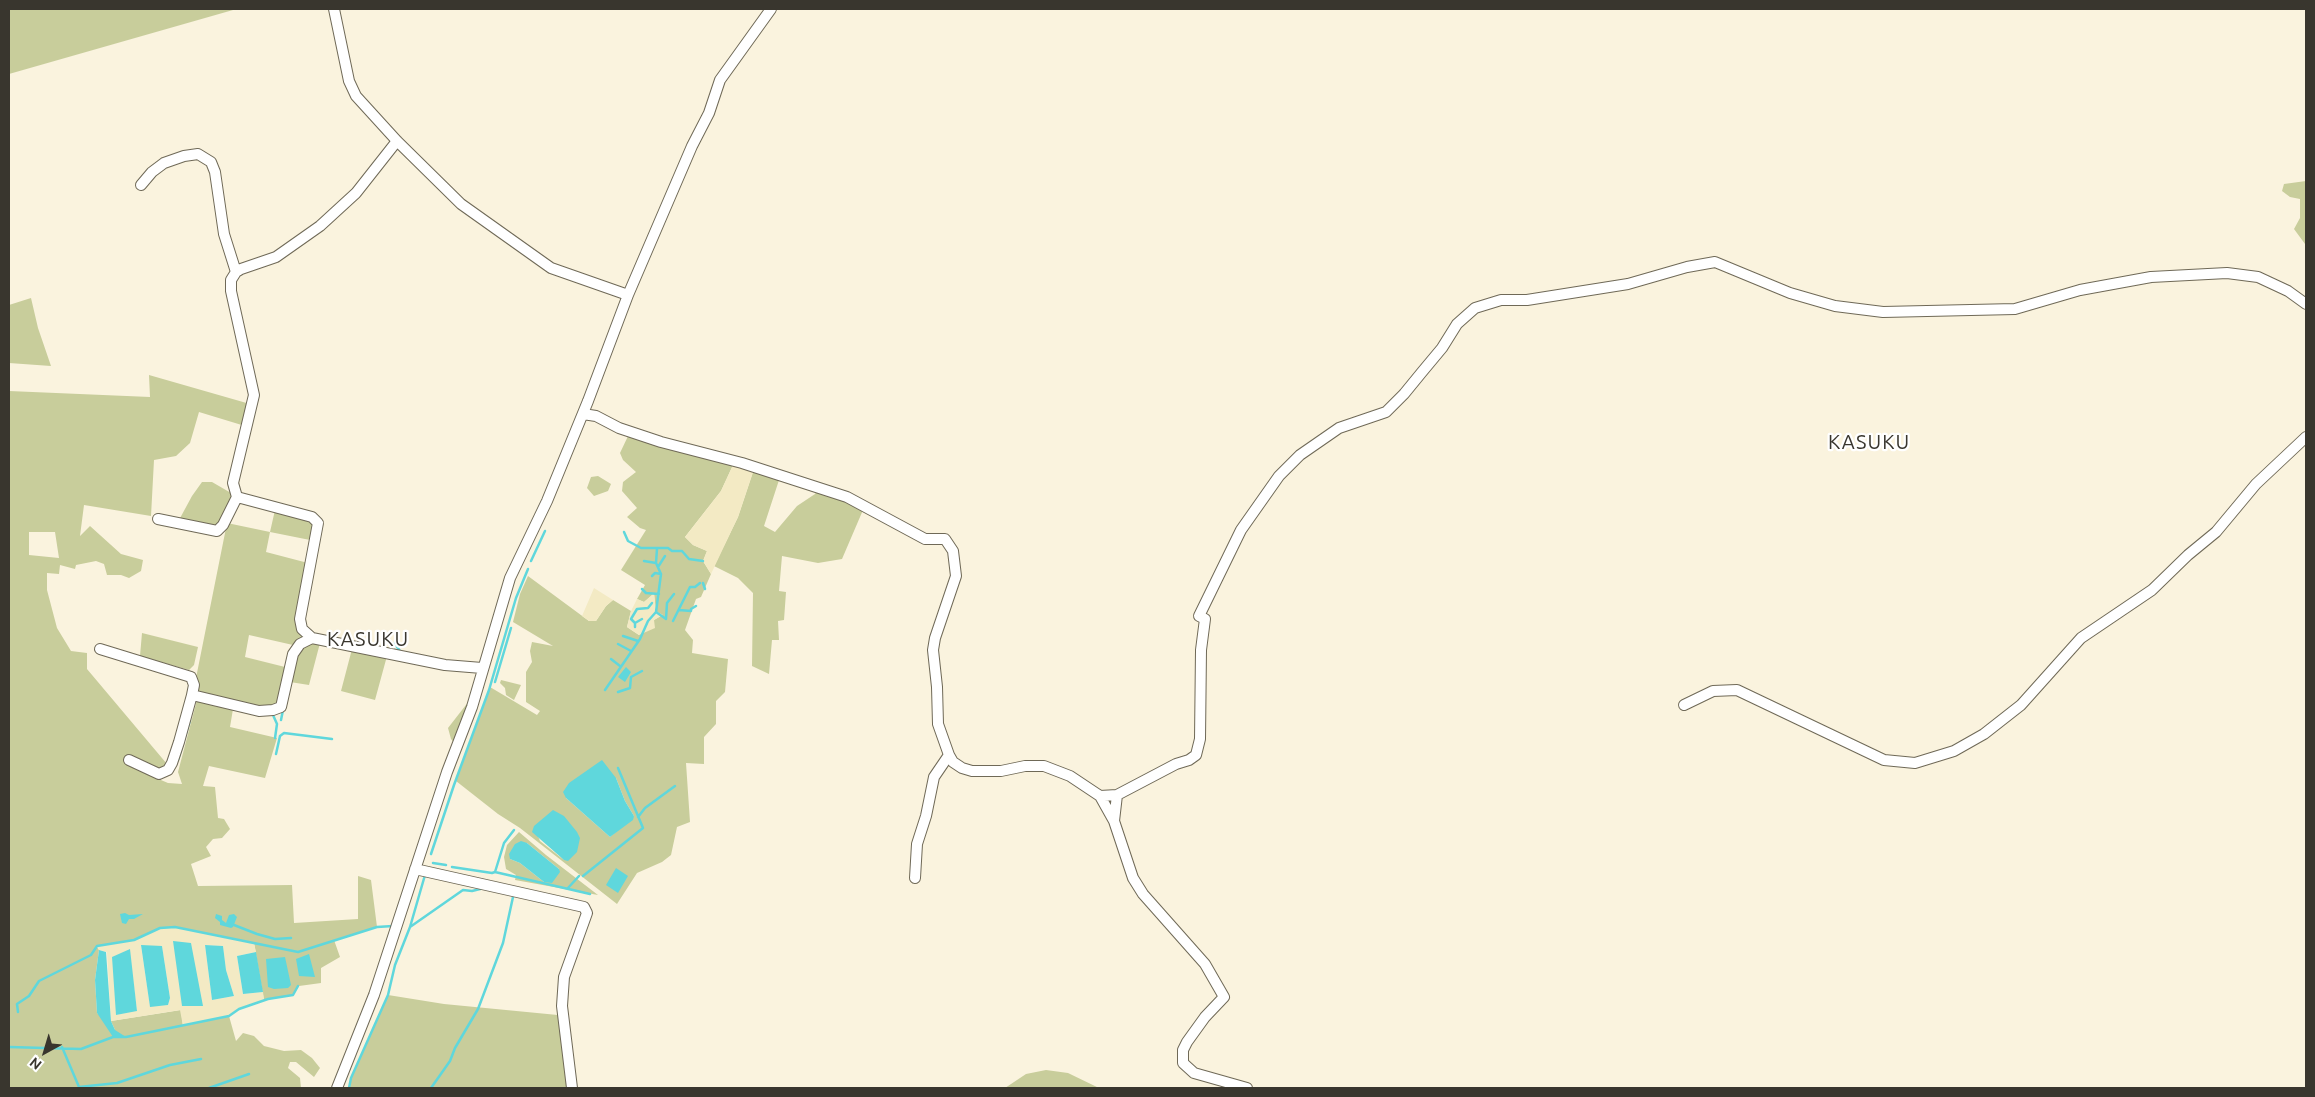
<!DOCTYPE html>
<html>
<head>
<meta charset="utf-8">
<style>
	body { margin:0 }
	#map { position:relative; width:2315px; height:1097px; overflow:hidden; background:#faf3de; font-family:Ubuntu,sans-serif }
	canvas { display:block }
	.frame { position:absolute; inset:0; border:10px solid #39362e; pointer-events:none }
	.north { position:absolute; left:20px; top:1027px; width:50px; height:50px; -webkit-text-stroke:4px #fff; paint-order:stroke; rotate:219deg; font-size:14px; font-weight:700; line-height:20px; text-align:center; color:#39362e }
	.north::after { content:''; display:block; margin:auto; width:18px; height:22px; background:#39362e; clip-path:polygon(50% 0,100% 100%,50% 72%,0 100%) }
</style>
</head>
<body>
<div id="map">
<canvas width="2315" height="1097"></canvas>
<div class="frame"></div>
<div class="north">N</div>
</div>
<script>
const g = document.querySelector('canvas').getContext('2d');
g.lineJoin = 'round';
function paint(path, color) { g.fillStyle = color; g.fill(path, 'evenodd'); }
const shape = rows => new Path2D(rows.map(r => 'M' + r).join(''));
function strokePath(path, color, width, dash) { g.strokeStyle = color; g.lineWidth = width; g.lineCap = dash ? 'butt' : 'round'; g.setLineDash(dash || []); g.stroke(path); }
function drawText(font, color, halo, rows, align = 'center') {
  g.font = font + ' Ubuntu,sans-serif'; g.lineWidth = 4.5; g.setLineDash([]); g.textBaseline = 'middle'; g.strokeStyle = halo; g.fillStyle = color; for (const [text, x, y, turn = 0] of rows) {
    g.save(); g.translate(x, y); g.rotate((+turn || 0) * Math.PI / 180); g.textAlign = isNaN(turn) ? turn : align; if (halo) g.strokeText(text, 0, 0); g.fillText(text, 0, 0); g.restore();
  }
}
paint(shape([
	[9,9,232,9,233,10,9,74],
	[2306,181,2306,243,2305,244,2294,229,2300,218,2300,199,2290,197,2282,191,2284,184],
	[31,298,38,328,51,366,9,363,9,305],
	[149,375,250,404,245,426,199,412,190,443,176,456,154,460,151,516,84,505,80,536,90,526,121,554,143,560,141,571,129,578,121,575,107,575,104,564,96,561,76,565,75,569,60,565,59,574,47,573,47,590,57,628,71,651,87,653,87,669,167,764,157,770,125,757,129,763,142,772,168,783,182,784,178,772,197,700,233,709,230,727,277,738,265,778,209,766,203,786,215,787,218,818,224,819,230,829,222,838,213,839,206,847,211,856,191,864,198,886,292,885,294,923,358,919,358,876,371,880,377,927,334,940,340,957,321,968,321,983,299,986,293,995,264,1000,254,943,175,927,160,928,134,940,97,947,99,950,95,980,97,1013,115,1030,111,1021,181,1010,183,1026,229,1016,236,1041,243,1033,254,1036,264,1046,284,1051,301,1050,312,1058,320,1068,314,1077,296,1062,290,1062,288,1068,300,1078,301,1088,9,1088,9,391,150,397],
	[29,532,55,532,59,558,29,555],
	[629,434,655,445,733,465,721,491,685,537,693,545,707,551,703,561,711,574,701,597,696,599,685,630,693,640,692,653,728,659,725,692,716,701,716,724,704,737,704,764,686,763,690,822,677,827,671,855,662,862,637,873,617,904,520,828,498,814,456,781,490,687,537,715,540,711,526,702,526,672,532,662,530,651,532,642,553,646,513,622,520,594,528,576,589,621,596,621,606,606,613,600,631,611,627,627,639,635,654,620,662,615,656,612,654,594,644,602,637,599,645,585,621,570,646,530,640,528,627,517,637,508,622,491,623,482,636,472,623,460,620,453],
	[616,778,625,801,634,816,610,837,566,798],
	[534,826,564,860,540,841],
	[754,469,780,477,764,526,775,532,797,506,815,494,817,491,846,499,863,510,842,559,818,563,782,556,779,591,786,592,784,620,778,621,779,640,772,640,769,674,752,666,753,593,738,578,714,566,738,517],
	[598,476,611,484,608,491,594,496,587,488,591,477],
	[202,482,212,482,231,493,232,499,216,527,179,520,192,496],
	[275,510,313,522,310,540,270,532,266,552,308,563,296,618,297,629,306,637,293,645,249,635,245,657,285,667,277,702,272,706,258,706,198,693,196,678,227,523,270,532],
	[142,633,198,647,194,665,189,670,140,656],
	[311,642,320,643,309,685,290,682,297,652],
	[352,649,387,656,375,700,341,691],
	[501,680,521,685,514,700,506,695,505,688,500,683],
	[469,701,459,749,451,739,448,728],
	[519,832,546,855,598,895,515,880,516,875,506,869,504,857,507,845],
	[527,843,559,869,544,882,520,863,510,859],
	[388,995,444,1004,568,1016,576,1088,350,1088,351,1078],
	[1046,1070,1068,1073,1099,1088,1005,1088,1026,1074]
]), '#c8cd9b');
paint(shape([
	[733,465,754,469,738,517,711,574,703,561,707,551,693,545,685,537,721,491],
	[594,588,613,600,606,606,596,621,589,621,582,616],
	[654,593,656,611,663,615,654,620,655,628,639,635,627,627,631,611,637,599,644,602],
	[175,927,254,943,256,952,237,956,243,994,263,992,264,1000,239,1009,229,1016,183,1026,180,1010,111,1021,107,952,99,950,97,946,134,940,160,928],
	[205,945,223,946,226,970,234,996,212,1000],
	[141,946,162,946,170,998,168,1005,150,1006],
	[129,949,137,1010,116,1015,116,1014]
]), '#f3eac4');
paint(shape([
	[626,667,631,672,625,682,618,677],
	[602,760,616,778,625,801,634,816,633,820,610,837,566,798,563,792,569,783],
	[553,810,564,816,577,832,580,838,577,852,568,861,564,860,532,832,534,826],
	[521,841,527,843,559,869,560,872,552,883,544,882,520,863,510,859,509,854,515,844],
	[616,868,628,876,618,893,606,885],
	[125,913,129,915,143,914,134,919,129,919,126,924,122,923,120,914],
	[216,914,222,916,222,920,226,923,229,915,234,914,237,917,233,927,231,928,220,925,220,922,215,918],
	[173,941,191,943,203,1006,182,1006],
	[141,945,162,946,170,998,168,1005,150,1007],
	[205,945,223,946,226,970,234,996,212,1000],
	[130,949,137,1011,116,1015,112,957],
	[99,950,106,952,111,1021,115,1030,126,1037,113,1037,97,1013,95,980],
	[256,952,263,992,243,994,237,956],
	[309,954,315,977,299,976,296,959],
	[285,957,291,985,288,988,274,989,268,987,266,959]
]), '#5fd7dc');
strokePath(shape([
	[624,532,628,541,641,548,668,548,672,551,682,551,689,559,703,561],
	[531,561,545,531],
	[644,561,656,563],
	[658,567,665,556],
	[652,576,655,573,661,574],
	[703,583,705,589],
	[642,589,646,593,659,594],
	[679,610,691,611,691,609,696,606],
	[656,612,666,619],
	[666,619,667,603,674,594],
	[673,621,690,587,695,587,700,583],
	[635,623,631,619,637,609,648,608,652,603],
	[635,627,635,623,642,619],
	[396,632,395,644,400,651],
	[623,636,638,641],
	[618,644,631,651],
	[611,659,620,666],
	[495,682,511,628],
	[605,690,640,639,648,621,656,612,661,574,656,563,657,549],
	[618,692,630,688,631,677,642,671],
	[270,714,273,715,277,724,275,738],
	[281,720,283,710],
	[276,754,280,736,284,733,332,739],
	[178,760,190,720],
	[638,817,645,808,675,786],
	[431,854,454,785,489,690,516,598,528,569],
	[433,863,446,865],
	[452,867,492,873,495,872,590,894],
	[495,872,504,843,514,830],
	[583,876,643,828,618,768],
	[568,888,579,876],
	[234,925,257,934,275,939,291,938],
	[410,927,425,875],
	[18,1012,17,1004,29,996,39,981,91,955,97,946,134,940,160,928,175,927,298,952,377,927,393,926],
	[9,1047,81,1049,113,1037,126,1037,229,1016,239,1009,268,999,293,995,298,986],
	[62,1047,79,1087],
	[79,1087,117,1083,170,1065,201,1059],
	[209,1088,249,1074],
	[349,1088,351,1078,388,995,395,965,410,927,463,890,472,891,484,888],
	[431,1088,450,1061,455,1048,478,1009,503,943,513,897]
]), '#5fd7dc', 2.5);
const minor = shape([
	[334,9,349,81,356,96,397,141,461,204,551,268,628,295],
	[141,185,152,172,164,163,184,156,198,154,211,162,215,172,224,234,236,272],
	[583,414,596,416,619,428,661,442,742,463,847,497,925,539,945,539,953,551,956,576,935,638,933,650,937,687,938,724,949,755,953,762,962,768,972,771,1001,771,1025,766,1044,766,1070,776,1100,796,1114,821,1133,878,1143,894,1205,964,1224,997,1205,1017,1187,1042,1183,1050,1183,1063,1194,1073,1247,1088],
	[237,497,233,483,254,395,231,291,231,280,236,272,241,269,276,257,320,226,356,193,397,141],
	[158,519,217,531,223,525,237,497,312,517,318,523,300,619,302,629,312,638,445,665,482,668],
	[100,649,191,677,194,685,192,695,259,711,273,710,281,707,293,654,300,644,312,638],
	[1684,705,1713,691,1737,690,1884,760,1915,763,1954,751,1984,734,2021,705,2081,638,2152,590,2188,555,2216,532,2256,484,2306,437],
	[129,760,159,774,168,770,172,763,179,742,192,695],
	[1100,796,1117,795,1176,764,1189,760,1196,755,1200,739,1201,650,1205,619,1199,616,1241,530,1279,476,1300,455,1339,428,1386,412,1404,394,1422,372,1442,348,1457,324,1475,308,1501,300,1527,300,1628,284,1687,267,1715,262,1790,293,1835,306,1883,312,2015,309,2080,290,2151,277,2227,273,2258,277,2288,291,2306,304],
	[1114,821,1117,795],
	[415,869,584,907,587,913,564,977,562,1006,572,1088],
	[915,878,917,844,926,816,934,777,949,755],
	[337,1088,374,995,447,772,472,707,510,578,547,501,588,401,628,295,692,146,709,113,720,80,771,9]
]);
strokePath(minor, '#6f6957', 12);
strokePath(minor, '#fff', 10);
g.letterSpacing = '1px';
drawText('20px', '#39362e', '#fff', [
	["KASUKU",1869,442],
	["KASUKU",368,639]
]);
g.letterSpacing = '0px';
</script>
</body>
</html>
